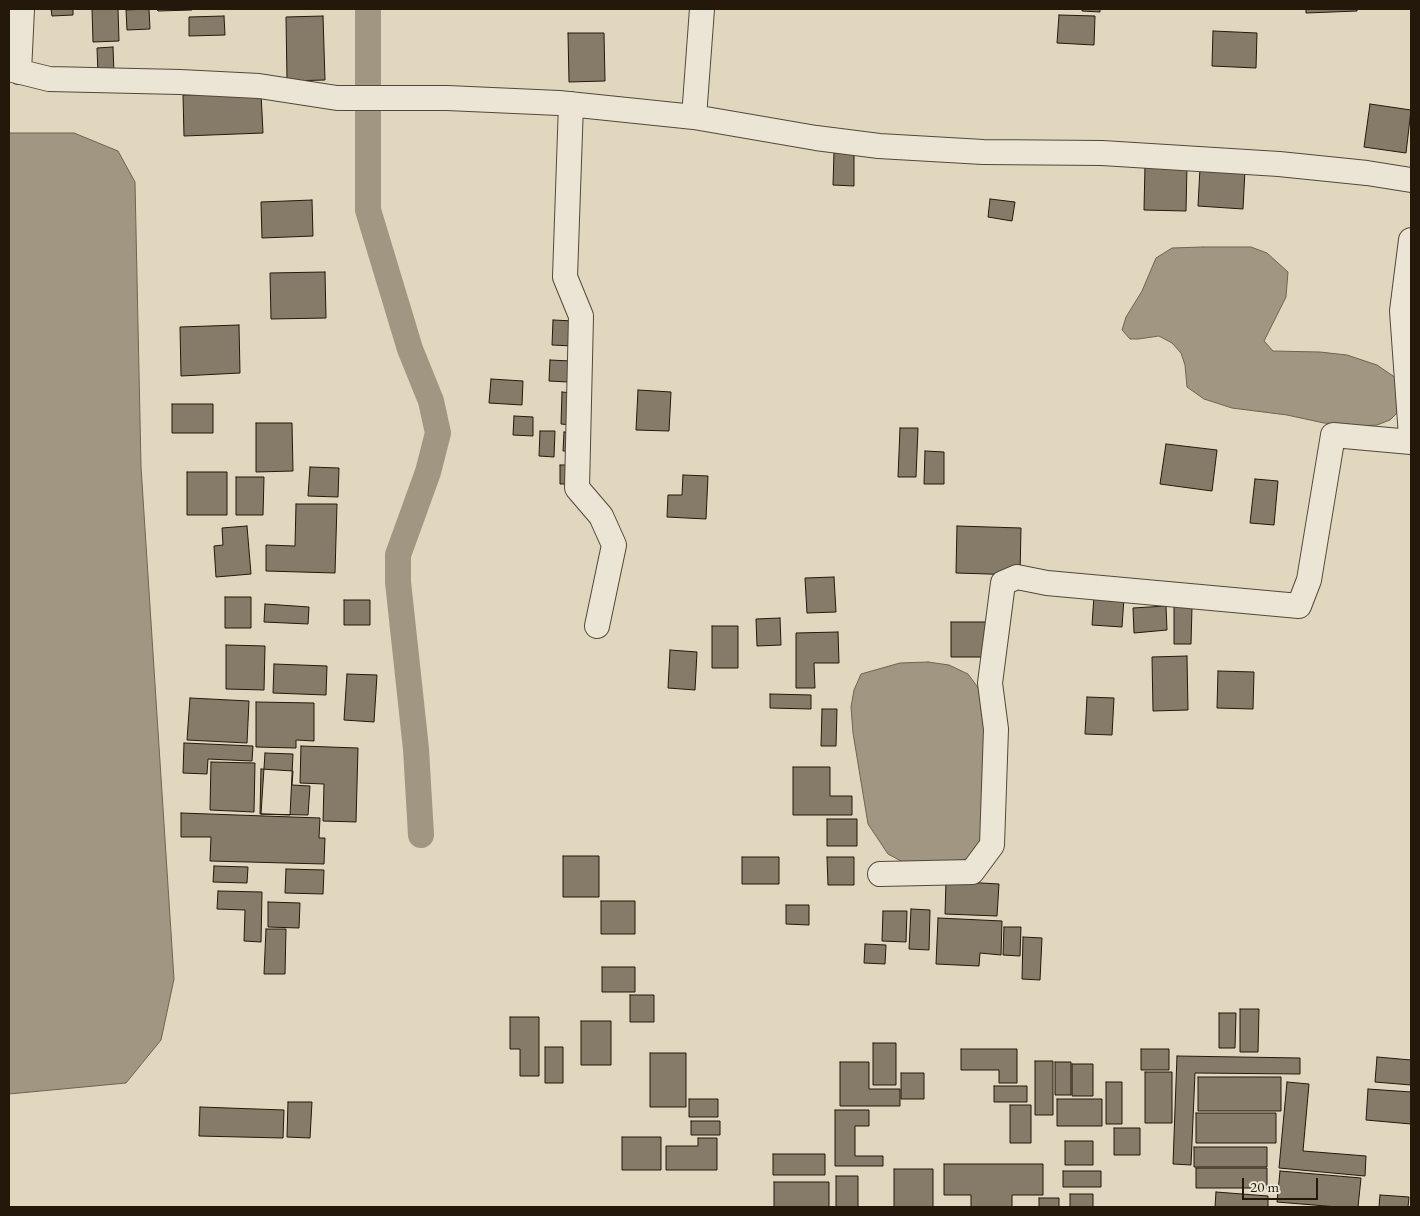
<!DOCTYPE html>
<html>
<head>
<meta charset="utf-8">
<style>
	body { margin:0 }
	#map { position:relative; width:1420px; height:1216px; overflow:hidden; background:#e0d7be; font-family:"EB Garamond",serif }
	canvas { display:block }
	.frame { position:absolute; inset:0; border:10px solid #24180b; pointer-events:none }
	.scale { position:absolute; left:1242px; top:1178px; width:76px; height:22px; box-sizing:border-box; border:2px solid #24180b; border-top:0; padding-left:6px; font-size:15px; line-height:18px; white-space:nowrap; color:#24180b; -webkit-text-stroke:4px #ebe5d5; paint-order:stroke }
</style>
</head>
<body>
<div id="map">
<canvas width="1420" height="1216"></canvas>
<div class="frame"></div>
<div class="scale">20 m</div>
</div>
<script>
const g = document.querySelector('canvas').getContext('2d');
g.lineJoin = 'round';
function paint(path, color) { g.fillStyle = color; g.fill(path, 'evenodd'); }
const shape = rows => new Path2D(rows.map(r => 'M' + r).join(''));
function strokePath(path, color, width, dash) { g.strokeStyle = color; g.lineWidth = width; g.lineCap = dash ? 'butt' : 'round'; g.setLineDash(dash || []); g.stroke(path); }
const water = shape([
	[9,133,74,133,118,151,135,182,141,467,174,979,161,1040,126,1083,9,1094,9,133],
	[1203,247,1251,247,1267,253,1288,272,1286,297,1264,341,1273,351,1320,352,1347,355,1377,365,1396,378,1402,408,1390,420,1377,425,1358,426,1324,423,1287,415,1232,408,1204,399,1187,387,1185,365,1181,353,1172,343,1159,336,1138,339,1130,339,1122,330,1126,317,1142,291,1156,258,1172,248,1203,247],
	[928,662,949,665,968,674,979,689,984,708,984,750,981,839,975,854,962,861,921,865,901,861,888,854,868,824,853,733,851,707,854,690,861,674,900,663,928,662]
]);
paint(water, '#a09681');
strokePath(water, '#6e6452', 1);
strokePath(shape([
	[368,9,368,210,410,349,431,401,438,433,428,472,398,555,398,582,416,749,421,835]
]), '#a09681', 26);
const building = shape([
	[51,9,73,9,73,15,52,16,51,9],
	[92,9,118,9,119,41,93,42,92,9],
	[149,9,150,29,127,30,126,10,149,9],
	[157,9,192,9,192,10,158,11,157,9],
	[1082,9,1100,9,1100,12,1082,11,1082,9],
	[1306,9,1357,9,1357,11,1306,13,1306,9],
	[1059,15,1095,16,1094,45,1057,43,1059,15],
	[224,16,225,35,189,36,189,17,224,16],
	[323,16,325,80,287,81,286,17,323,16],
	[1213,31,1257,33,1256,68,1212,66,1213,31],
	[568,33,604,33,605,81,569,82,568,33],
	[113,47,114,73,98,74,97,48,113,47],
	[261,93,263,133,184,136,183,95,261,93],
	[1370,104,1411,110,1406,153,1364,147,1370,104],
	[834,152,854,152,854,186,833,185,834,152],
	[1145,165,1187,166,1186,211,1144,210,1145,165],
	[1200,168,1245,170,1243,209,1198,206,1200,168],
	[990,199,1015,202,1012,221,988,217,990,199],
	[312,200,313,236,262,238,261,202,312,200],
	[325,272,326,318,271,319,270,273,325,272],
	[553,320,574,321,573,346,552,345,553,320],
	[239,325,240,373,181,376,180,327,239,325],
	[550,360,570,361,568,382,549,381,550,360],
	[491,379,523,381,522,405,489,403,491,379],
	[638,390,671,392,669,431,636,430,638,390],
	[562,392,573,393,572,425,561,424,562,392],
	[172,404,213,404,213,433,172,433,172,404],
	[514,416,533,417,533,436,513,435,514,416],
	[256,423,292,423,293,471,256,472,256,423],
	[900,428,918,428,916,477,898,477,900,428],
	[540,431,555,431,554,457,539,456,540,431],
	[564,432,574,433,573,451,563,451,564,432],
	[1166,444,1217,450,1212,491,1160,484,1166,444],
	[925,451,944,452,944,484,924,484,925,451],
	[560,465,573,465,573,484,560,484,560,465],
	[310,467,339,468,338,497,308,496,310,467],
	[187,472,227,472,227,515,187,515,187,472],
	[683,475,708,476,706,519,667,517,668,495,682,495,683,475],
	[236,477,264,477,263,515,236,515,236,477],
	[1255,479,1278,481,1274,525,1250,523,1255,479],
	[296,504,337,504,335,573,266,571,266,545,295,546,296,504],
	[247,526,251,574,216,577,214,546,223,545,222,528,247,526],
	[957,526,1021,528,1020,575,956,573,957,526],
	[834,577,836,612,807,613,805,578,834,577],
	[1094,596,1124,598,1122,627,1092,625,1094,596],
	[225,597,251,597,251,628,225,628,225,597],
	[344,600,370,600,370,625,344,625,344,600],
	[265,604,309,607,308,624,264,622,265,604],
	[1166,606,1167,630,1134,633,1133,608,1166,606],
	[1174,606,1192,607,1191,644,1174,644,1174,606],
	[780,618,781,645,757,646,756,619,780,618],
	[951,622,989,622,989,657,951,657,951,622],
	[712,626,738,626,738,668,712,668,712,626],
	[838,632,839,663,814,663,815,688,796,688,796,633,838,632],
	[226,645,265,646,264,690,226,689,226,645],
	[670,650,697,652,695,690,668,688,670,650],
	[1187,656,1188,710,1153,711,1152,657,1187,656],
	[274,664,327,666,326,695,273,693,274,664],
	[1218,671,1254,672,1253,709,1217,708,1218,671],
	[347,674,377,675,374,722,344,720,347,674],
	[770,694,811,695,811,709,770,708,770,694],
	[1087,697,1114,698,1112,735,1085,734,1087,697],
	[190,698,249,701,247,743,187,740,190,698],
	[256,702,314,703,314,741,296,740,296,748,256,747,256,702],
	[822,709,837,709,836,746,821,746,822,709],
	[184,743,253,746,252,761,208,759,207,774,183,773,184,743],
	[301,746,358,748,356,822,323,821,324,784,300,783,301,746],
	[265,753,293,754,290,815,261,814,265,753],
	[211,762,255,763,254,812,210,810,211,762],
	[793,767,830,767,830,796,852,796,852,815,793,815,793,767],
	[261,769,293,771,292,785,310,786,308,815,260,814,261,769],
	[181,813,320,818,319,838,325,838,324,864,210,861,211,837,181,837,181,813],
	[827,819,857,819,857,846,827,846,827,819],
	[563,856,599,856,599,897,563,897,563,856],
	[742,857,779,857,779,884,742,884,742,857],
	[827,857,854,857,854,885,828,885,827,857],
	[214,866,248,867,247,883,213,882,214,866],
	[286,869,324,870,323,894,285,893,286,869],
	[946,881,999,884,997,916,945,914,946,881],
	[218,891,262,892,261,942,244,941,245,910,217,909,218,891],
	[601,901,635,901,635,934,601,934,601,901],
	[268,902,300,903,299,928,268,927,268,902],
	[786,905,809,905,809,925,786,924,786,905],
	[911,909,930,910,929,950,909,949,911,909],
	[883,911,907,911,906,942,882,941,883,911],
	[938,918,1002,921,1001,955,980,953,979,966,936,964,938,918],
	[1004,927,1021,927,1020,956,1003,955,1004,927],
	[266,929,286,929,285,974,264,974,266,929],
	[1023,937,1042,938,1040,980,1022,979,1023,937],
	[865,944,886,945,885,964,864,963,865,944],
	[602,967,635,967,635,992,602,992,602,967],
	[630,995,654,995,654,1022,630,1022,630,995],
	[1240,1009,1259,1009,1258,1052,1240,1052,1240,1009],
	[1219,1013,1236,1013,1235,1048,1219,1048,1219,1013],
	[510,1017,539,1017,539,1076,520,1076,520,1049,510,1049,510,1017],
	[581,1021,611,1021,611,1065,581,1065,581,1021],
	[873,1043,896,1043,896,1085,873,1085,873,1043],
	[545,1047,563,1047,563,1083,545,1083,545,1047],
	[961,1049,1017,1049,1017,1083,999,1083,999,1070,961,1070,961,1049],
	[1141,1049,1169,1049,1169,1070,1141,1070,1141,1049],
	[650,1053,686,1053,686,1107,650,1107,650,1053],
	[1177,1056,1300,1058,1300,1074,1195,1073,1191,1165,1173,1164,1177,1056],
	[1377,1057,1411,1060,1411,1085,1375,1082,1377,1057],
	[1035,1061,1053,1061,1053,1115,1035,1115,1035,1061],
	[840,1062,869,1062,869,1089,900,1089,900,1106,840,1106,840,1062],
	[1055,1062,1071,1062,1071,1095,1055,1095,1055,1062],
	[1072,1064,1093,1064,1093,1096,1072,1096,1072,1064],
	[1145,1072,1172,1072,1172,1123,1145,1123,1145,1072],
	[901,1073,924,1073,924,1099,901,1099,901,1073],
	[1198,1077,1281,1077,1281,1111,1198,1111,1198,1077],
	[1106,1082,1122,1082,1122,1124,1106,1124,1106,1082],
	[1287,1082,1309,1084,1303,1151,1366,1156,1365,1176,1279,1168,1287,1082],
	[994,1086,1027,1086,1027,1102,994,1102,994,1086],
	[1368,1089,1411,1092,1411,1124,1366,1120,1368,1089],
	[689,1099,718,1099,718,1117,689,1117,689,1099],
	[1057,1099,1102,1099,1102,1126,1057,1126,1057,1099],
	[288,1102,312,1102,310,1138,287,1137,288,1102],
	[1010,1105,1031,1105,1031,1143,1010,1143,1010,1105],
	[200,1107,284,1110,283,1138,199,1136,200,1107],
	[835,1110,869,1110,869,1126,855,1126,855,1156,883,1156,883,1166,835,1166,835,1110],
	[1196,1113,1276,1113,1276,1143,1196,1143,1196,1113],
	[691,1121,720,1121,720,1135,691,1135,691,1121],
	[1114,1128,1140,1128,1140,1155,1114,1155,1114,1128],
	[622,1137,661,1137,661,1170,622,1170,622,1137],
	[698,1138,717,1138,717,1170,666,1170,666,1146,698,1146,698,1138],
	[1065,1141,1093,1141,1093,1165,1065,1165,1065,1141],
	[1194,1147,1267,1147,1267,1167,1194,1167,1194,1147],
	[773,1154,825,1154,825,1175,773,1175,773,1154],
	[944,1164,1043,1164,1043,1195,1012,1195,1012,1207,971,1207,971,1195,944,1195,944,1164],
	[1196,1168,1267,1168,1267,1188,1196,1188,1196,1168],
	[894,1169,933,1169,933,1207,894,1207,894,1169],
	[1063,1171,1101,1171,1101,1187,1063,1187,1063,1171],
	[1280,1171,1361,1178,1358,1207,1338,1207,1277,1202,1280,1171],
	[836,1176,858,1176,858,1207,836,1207,836,1176],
	[774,1182,829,1182,829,1207,774,1207,774,1182],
	[1216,1192,1268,1196,1268,1207,1215,1207,1216,1192],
	[1070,1194,1093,1194,1093,1207,1070,1207,1070,1194],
	[1380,1195,1409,1197,1408,1207,1379,1207,1380,1195],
	[1039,1198,1059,1198,1059,1207,1039,1207,1039,1198]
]);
paint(building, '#867b68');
strokePath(building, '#24180b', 1);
const street = shape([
	[9,69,49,79,180,82,259,86,337,98,447,98,559,103,694,117,816,138,879,146,983,152,1102,153,1279,164,1367,173,1411,180],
	[19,72,22,9],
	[571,104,565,277,581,316,577,488,601,516,614,545,597,626],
	[694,117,702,9],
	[1411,240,1402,311,1411,436],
	[880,874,972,872,992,845,996,729,990,683,1003,583,1017,577,1047,583,1299,606,1309,580,1333,435,1411,442]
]);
strokePath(street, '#534838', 26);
strokePath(street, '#ebe5d5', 24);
</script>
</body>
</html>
